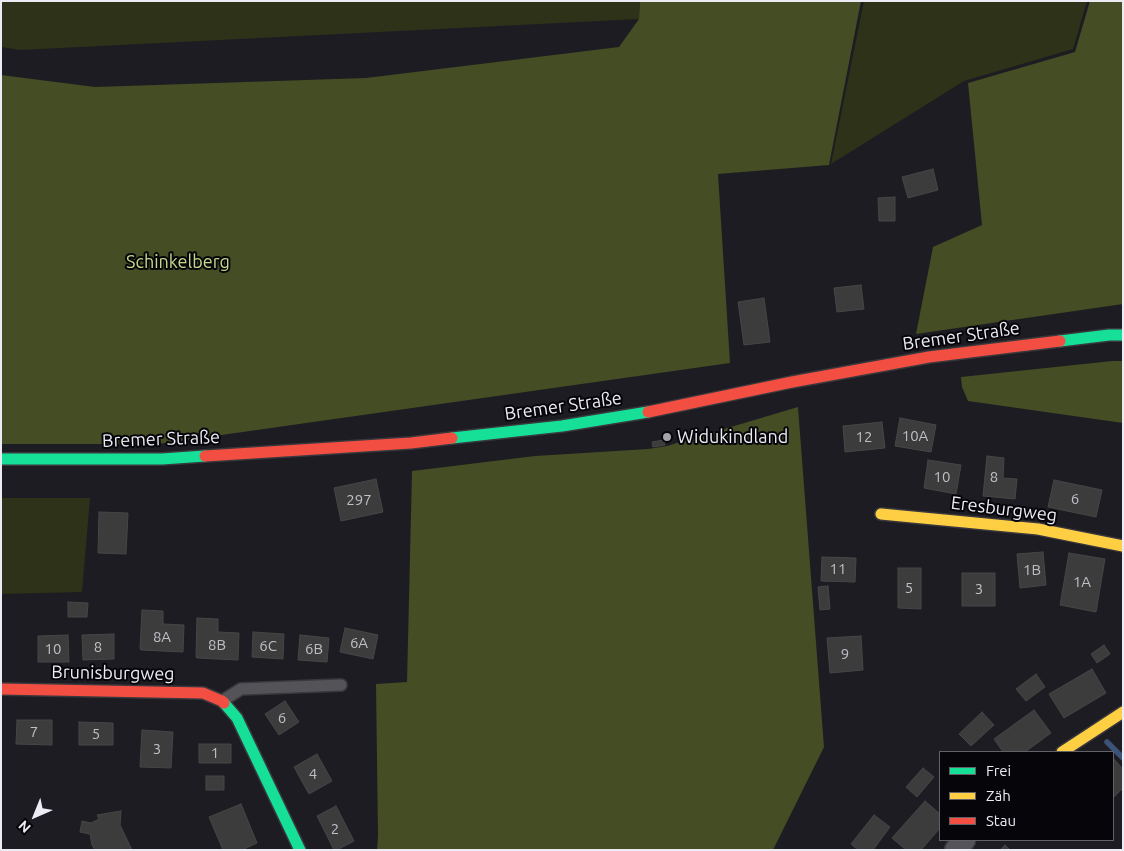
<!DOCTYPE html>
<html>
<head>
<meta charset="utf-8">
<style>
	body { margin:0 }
	#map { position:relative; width:1124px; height:851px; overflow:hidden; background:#1d1c22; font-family:Ubuntu,sans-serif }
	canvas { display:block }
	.frame { position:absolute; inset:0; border:2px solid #ecebf4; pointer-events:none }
	.legend { position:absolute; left:939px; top:751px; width:175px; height:90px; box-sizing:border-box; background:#06050a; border:1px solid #626168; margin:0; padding:6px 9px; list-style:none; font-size:15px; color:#ecebf4 }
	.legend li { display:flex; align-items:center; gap:10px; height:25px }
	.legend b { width:25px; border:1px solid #626168 }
	.north { position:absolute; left:10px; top:791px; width:50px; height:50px; -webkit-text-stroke:4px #06050a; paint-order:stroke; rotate:224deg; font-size:14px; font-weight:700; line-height:20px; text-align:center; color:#ecebf4 }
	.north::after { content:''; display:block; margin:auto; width:18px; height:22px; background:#ecebf4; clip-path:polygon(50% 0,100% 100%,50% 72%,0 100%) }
</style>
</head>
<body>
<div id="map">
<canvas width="1124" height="851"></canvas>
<div class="frame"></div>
<ul class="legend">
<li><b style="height:6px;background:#16e098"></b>Frei</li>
<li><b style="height:6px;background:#ffcf43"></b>Zäh</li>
<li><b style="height:6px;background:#f24e42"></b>Stau</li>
</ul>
<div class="north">N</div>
</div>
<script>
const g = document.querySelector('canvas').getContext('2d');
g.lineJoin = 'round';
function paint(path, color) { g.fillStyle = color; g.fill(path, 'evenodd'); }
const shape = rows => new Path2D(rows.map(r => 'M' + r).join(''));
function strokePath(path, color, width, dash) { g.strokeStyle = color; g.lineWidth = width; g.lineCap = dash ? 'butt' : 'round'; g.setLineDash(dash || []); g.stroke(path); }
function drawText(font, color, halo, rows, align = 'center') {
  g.font = font + ' Ubuntu,sans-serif'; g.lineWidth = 4; g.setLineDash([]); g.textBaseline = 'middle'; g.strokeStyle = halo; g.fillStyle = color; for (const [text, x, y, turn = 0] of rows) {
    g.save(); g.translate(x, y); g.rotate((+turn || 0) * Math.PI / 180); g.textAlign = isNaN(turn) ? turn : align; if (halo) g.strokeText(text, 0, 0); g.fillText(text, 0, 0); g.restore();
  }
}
paint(shape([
	[1,1,640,1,639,19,20,50,1,47],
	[864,1,1087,1,1073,49,964,81,831,164],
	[1,498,90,498,82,592,1,594]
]), '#2d3218');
paint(shape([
	[640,1,861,1,829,165,718,174,730,363,158,444,1,444,1,75,95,87,366,78,619,47,639,19],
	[1090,1,1123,1,1123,304,916,334,933,247,982,225,968,83,1075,52],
	[1112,361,1123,361,1123,423,968,401,962,387,961,377],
	[798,407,824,747,773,850,377,850,378,836,376,684,407,682,412,471,535,456,648,449,667,446]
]), '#444d24');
strokePath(shape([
	[1107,742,1123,758]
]), '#3b5378', 5.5);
const building = shape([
	[933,169,938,190,908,198,902,177,933,169],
	[895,197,895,221,879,221,878,198,895,197],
	[861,285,864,309,837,312,834,288,861,285],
	[764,298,770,342,744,345,738,302,764,298],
	[900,418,936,425,931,452,895,446,900,418],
	[882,422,885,448,845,452,843,426,882,422],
	[664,440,665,445,653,447,652,442,664,440],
	[987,456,1004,458,1003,478,1017,479,1015,499,983,496,987,456],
	[928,460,961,465,956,494,924,488,928,460],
	[376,479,383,512,341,521,334,488,376,479],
	[1054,480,1102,490,1096,517,1048,507,1054,480],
	[99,512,128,513,126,554,98,553,99,512],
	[1043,552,1046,585,1020,588,1017,554,1043,552],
	[1069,553,1105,559,1096,612,1060,605,1069,553],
	[822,557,856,558,855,582,821,581,822,557],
	[898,568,921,568,921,609,898,608,898,568],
	[962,573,995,573,995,606,962,606,962,573],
	[828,586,830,609,820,610,818,587,828,586],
	[68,602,88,603,87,617,68,617,68,602],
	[142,610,163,611,163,624,184,625,183,652,141,650,140,649,142,610],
	[197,618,218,619,218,632,239,633,238,660,197,658,196,657,197,618],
	[345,628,378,635,373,659,340,652,345,628],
	[253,632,284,634,283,659,252,657,253,632],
	[114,634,114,659,83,660,82,635,114,634],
	[68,635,69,662,38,662,38,636,68,635],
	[300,635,329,638,327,662,298,660,300,635],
	[861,636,863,670,830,673,827,638,861,636],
	[1104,645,1110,654,1097,663,1091,654,1104,645],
	[1092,669,1106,693,1064,718,1049,694,1092,669],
	[1036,674,1045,687,1026,701,1016,689,1036,674],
	[285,701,299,722,279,735,265,714,285,701],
	[1034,710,1051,733,1025,752,1003,752,994,739,1034,710],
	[982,712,994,725,971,746,959,734,982,712],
	[17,720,52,720,52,745,16,744,17,720],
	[79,722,113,723,113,745,79,745,79,722],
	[142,730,173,732,171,768,140,767,142,730],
	[199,744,231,744,231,763,199,763,199,744],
	[317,754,332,781,309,794,294,767,317,754],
	[1113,758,1123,769,1123,788,1113,798,1113,758],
	[923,768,934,777,917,797,906,787,923,768],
	[206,776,224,776,224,790,206,790,206,776],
	[925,801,940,814,940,828,921,850,906,850,892,838,925,801],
	[241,804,257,843,242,850,223,850,209,817,241,804],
	[336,806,354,841,337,850,334,850,317,816,336,806],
	[121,811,120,825,132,850,95,850,92,845,90,834,80,832,82,821,91,823,99,819,97,815,121,811],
	[874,815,890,827,873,850,858,850,851,844,874,815],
	[1005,845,1010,850,1000,850,1005,845]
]);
paint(building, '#3d3c3c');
strokePath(building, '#484546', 1);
const lane = shape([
	[222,701,241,689,341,685]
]);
const street = shape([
	[956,850,964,840]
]);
const fast = shape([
	[1060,341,1109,335,1123,335],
	[452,438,562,426,648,412],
	[1,459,162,459,205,456],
	[224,703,237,718,300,850]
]);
const slow = shape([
	[881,514,1038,529,1123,546],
	[1062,752,1123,712]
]);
const jam = shape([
	[648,412,792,382,929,357,1060,341],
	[205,456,411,443,452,438],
	[1,689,203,693,222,701,224,703]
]);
strokePath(lane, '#38383d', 14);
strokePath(street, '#38383d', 25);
strokePath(fast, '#38383d', 14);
strokePath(slow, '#38383d', 14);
strokePath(jam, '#38383d', 14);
strokePath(lane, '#535358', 11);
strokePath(street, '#535358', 22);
strokePath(fast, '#16e098', 11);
strokePath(slow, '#ffcf43', 11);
strokePath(jam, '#f24e42', 11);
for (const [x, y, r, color] of [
	[667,437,5,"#a4a3aa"]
]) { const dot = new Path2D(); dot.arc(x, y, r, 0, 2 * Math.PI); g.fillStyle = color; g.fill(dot); strokePath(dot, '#06050a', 2); }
drawText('15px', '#c0bfc6', null, [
	["10A",915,436],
	["12",864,437],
	["10",942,477],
	["8",994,477],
	["6",1075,499],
	["297",359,500],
	["11",838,569],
	["1B",1032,570],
	["1A",1082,582],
	["5",909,588],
	["3",979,589],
	["8A",162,637],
	["6A",359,643],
	["8B",217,645],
	["6C",268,646],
	["8",98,647],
	["10",53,649],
	["6B",314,649],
	["9",845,654],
	["6",282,718],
	["7",34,732],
	["5",96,734],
	["3",157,749],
	["1",215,753],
	["4",313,774],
	["2",335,829]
]);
drawText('18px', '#c5d98c', '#06050a', [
	["Schinkelberg",178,262]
]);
drawText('18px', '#ecebf4', '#06050a', [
	["Bremer Straße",961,336,-8],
	["Bremer Straße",563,406,-8],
	["Bremer Straße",161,439,-2],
	["Eresburgweg",1004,509,7],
	["Brunisburgweg",113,673,1]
]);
drawText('18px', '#ecebf4', '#06050a', [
	["Widukindland",677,437]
], 'left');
</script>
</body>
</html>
